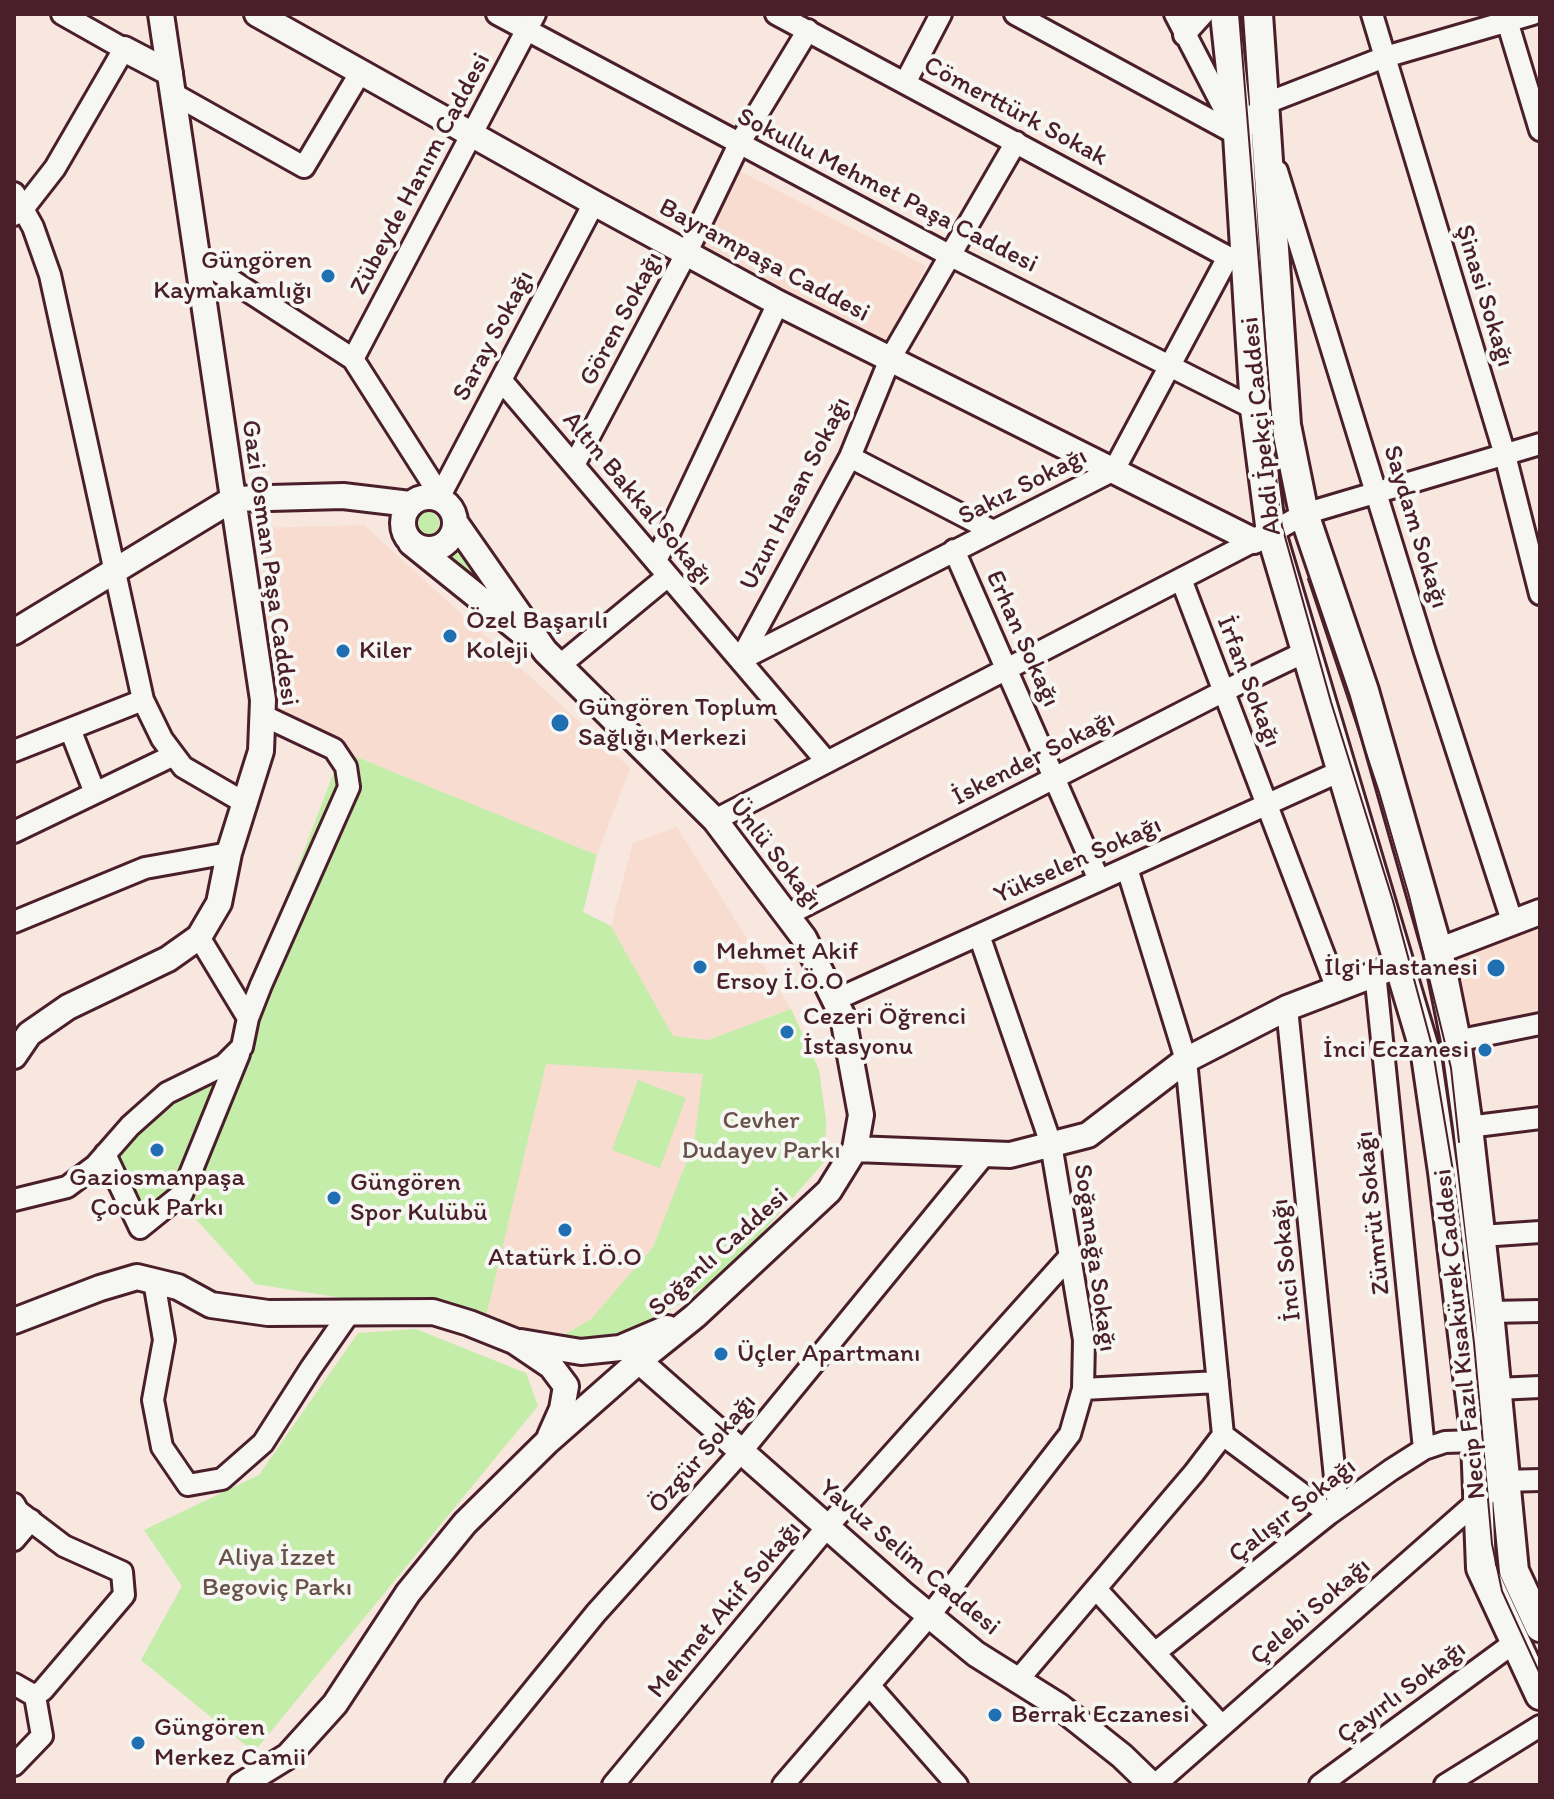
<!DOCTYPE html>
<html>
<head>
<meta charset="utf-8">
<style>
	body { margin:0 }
	#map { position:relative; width:1554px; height:1799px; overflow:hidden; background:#f7e7de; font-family:Itim,sans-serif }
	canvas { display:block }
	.frame { position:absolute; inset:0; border:16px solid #4a1f2b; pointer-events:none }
</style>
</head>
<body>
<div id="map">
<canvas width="1554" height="1799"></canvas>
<div class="frame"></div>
</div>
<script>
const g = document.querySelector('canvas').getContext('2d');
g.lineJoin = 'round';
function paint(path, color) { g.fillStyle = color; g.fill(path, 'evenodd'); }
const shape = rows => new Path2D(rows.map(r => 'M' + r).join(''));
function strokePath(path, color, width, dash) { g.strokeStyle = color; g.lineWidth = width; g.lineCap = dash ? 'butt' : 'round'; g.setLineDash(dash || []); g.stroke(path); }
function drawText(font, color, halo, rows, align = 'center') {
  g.font = font + ' Itim,sans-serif'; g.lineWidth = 8; g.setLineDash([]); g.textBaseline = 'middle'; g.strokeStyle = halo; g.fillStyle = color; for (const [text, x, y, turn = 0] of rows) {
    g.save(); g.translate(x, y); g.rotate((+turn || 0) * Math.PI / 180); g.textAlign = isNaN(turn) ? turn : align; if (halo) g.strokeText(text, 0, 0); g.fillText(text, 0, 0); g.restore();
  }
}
paint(shape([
	[739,171,926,266,886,345,698,250],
	[364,525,630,768,597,855,278,725,259,528],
	[677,827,791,1009,708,1040,673,1036,611,926,633,843],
	[1536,925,1540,944,1540,1019,1462,1034,1449,952],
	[546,1064,704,1074,694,1143,653,1247,591,1319,552,1342,485,1321]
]), '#f8dcd0');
paint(shape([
	'417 523a11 11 0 1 1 22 0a11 11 0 1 1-22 0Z',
	[455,538,525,629,441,554],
	[342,751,597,855,583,912,611,926,673,1036,708,1040,791,1009,819,1070,826,1120,825,1161,734,1265,680,1304,638,1329,607,1341,552,1342,591,1319,653,1247,694,1143,703,1074,546,1064,485,1321,255,1284,180,1202,138,1230,93,1157,155,1092,229,1047],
	[638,1080,686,1098,660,1168,612,1150],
	[416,1329,526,1373,538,1406,254,1752,141,1660,182,1586,144,1530,259,1475,358,1333]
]), '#c3eda9');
const minor = shape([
	[497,14,949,255,1255,409],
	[1015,14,1238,135,1264,104,1385,57,1533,14],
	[1175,14,1232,124],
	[1372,14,1505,455,1540,594],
	[1505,14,1540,130],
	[1184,35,1203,14],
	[905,83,941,14],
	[172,93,304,167,360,73],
	[1277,171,1425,652,1513,924],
	[14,193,33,227,50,275,143,700,162,739,183,767,245,803],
	[14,215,23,209,55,168,124,49,62,14],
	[197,258,353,359,443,500],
	[353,359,535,14],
	[501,380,827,762],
	[850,457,993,531],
	[574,465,687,252,739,144,808,30],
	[441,494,594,203],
	[1271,533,1304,514,1540,444],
	[954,550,1099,880],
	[656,561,778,303],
	[1181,579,1337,989],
	[740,660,1114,470,1228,257,776,14],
	[740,660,850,457,890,359,1016,142],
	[559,666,668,576],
	[70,729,95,793],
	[14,751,143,700],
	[715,820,1254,541],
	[14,832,174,755],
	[787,915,1224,691,1305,652],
	[14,922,145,868,229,853],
	[199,937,248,1018],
	[1375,972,1424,1449],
	[835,1000,1343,770],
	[1287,1008,1338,1507],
	[1456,1041,1540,1024],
	[1468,1127,1540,1118],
	[105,1154,140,1228,182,1194,239,1054],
	[14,1200,67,1187,95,1166,130,1126,167,1093,224,1065,242,1047,248,1018,261,985,349,787,346,767,334,749,262,715],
	[1481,1236,1540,1232],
	[154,1281,164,1340,153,1400,162,1447,188,1485,222,1479,263,1443,311,1368,350,1312],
	[1489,1312,1540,1311],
	[1083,1389,1218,1382],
	[1497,1389,1540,1387],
	[1223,1435,1329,1514],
	[14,1504,18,1511,64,1546,122,1572,124,1595,43,1690,35,1696,14,1684],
	[14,1540,31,1520],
	[1096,1589,1221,1725],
	[1156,1652,1329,1514,1391,1470,1424,1449,1445,1442,1476,1441],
	[1018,1680,1194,1473,1223,1435,1186,1060,1127,868],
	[870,1686,957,1785],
	[14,1765,42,1736,35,1696],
	[456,1785,596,1613,741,1452,985,1154],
	[613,1785,827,1527,1071,1255],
	[783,1785,930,1615,1070,1434,1083,1389,1084,1340,1051,1144,979,935],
	[1155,1785,1480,1499,1504,1481,1540,1480],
	[1320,1785,1515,1642],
	[1445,1785,1540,1726]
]);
const tertiary = shape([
	[257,14,594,203,778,303,1254,541,1271,533],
	[124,49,170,73],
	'403 523a26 26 0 1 1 52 0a26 26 0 1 1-52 0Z',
	[455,522,545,651,715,820,804,938,843,1017,861,1115,855,1149],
	[411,543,524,634],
	[14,632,233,499,343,496,410,504],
	[1438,951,1540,912],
	[14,1056,29,1034,68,1007,168,959,199,937,219,903,229,853,261,751,263,700,161,14],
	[14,1321,100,1288,137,1277,178,1287,211,1305,268,1313,433,1312,469,1323,514,1341,551,1366,566,1386,562,1409,550,1436],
	[521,1342,581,1352,620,1348,667,1328],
	[639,1361,902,1593,976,1654,1059,1706,1122,1756,1152,1785],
	[241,1785,288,1756,335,1704,408,1593,465,1523,547,1442,639,1361,695,1316,829,1191,855,1149,1010,1155,1088,1135,1186,1060,1287,1008,1399,965]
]);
const secondary = shape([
	[1225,14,1238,135,1255,409,1271,533,1426,1055,1443,1172,1476,1441,1481,1568,1540,1695],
	[1258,14,1286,425,1304,514,1364,691,1438,951,1456,1041,1468,1127,1489,1312,1514,1571,1540,1627]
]);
strokePath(minor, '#4a1f2b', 26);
strokePath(tertiary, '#4a1f2b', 30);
strokePath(secondary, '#4a1f2b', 34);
strokePath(minor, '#f6f6f2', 20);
strokePath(tertiary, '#f6f6f2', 24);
strokePath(secondary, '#f6f6f2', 28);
strokePath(shape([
	[1239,14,1278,500,1282,526,1331,702,1393,901,1432,1046,1453,1171,1474,1343,1492,1544,1502,1591,1540,1674],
	[1308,579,1379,792,1409,896,1451,1068,1459,1142]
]), '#4a1f2b', 2);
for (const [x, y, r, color] of [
	[328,276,8,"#1f6fb2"],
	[450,636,8,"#1f6fb2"],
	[343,651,8,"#1f6fb2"],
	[560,723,10,"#1f6fb2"],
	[700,967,8,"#1f6fb2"],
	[1496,968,10,"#1f6fb2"],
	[787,1032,8,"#1f6fb2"],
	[1485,1050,8,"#1f6fb2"],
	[157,1150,8,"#1f6fb2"],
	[334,1198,8,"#1f6fb2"],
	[565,1230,8,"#1f6fb2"],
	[721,1354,8,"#1f6fb2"],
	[995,1715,8,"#1f6fb2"],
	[138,1743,8,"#1f6fb2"]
]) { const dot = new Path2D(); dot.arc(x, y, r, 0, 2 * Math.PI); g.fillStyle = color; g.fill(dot); strokePath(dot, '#f6f6f2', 3); }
drawText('26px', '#4a1f2b', '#f6f6f2', [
	["Cömerttürk Sokak",1015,112,28],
	["Zübeyde Hanım Caddesi",421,174,-62],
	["Sokullu Mehmet Paşa Caddesi",887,191,27],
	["Bayrampaşa Caddesi",764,261,28],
	["Şinasi Sokağı",1484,296,73],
	["Gören Sokağı",622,319,-62],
	["Saray Sokağı",494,336,-62],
	["Abdi İpekçi Caddesi",1262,426,-96],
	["Sakız Sokağı",1023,487,-27],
	["Uzun Hasan Sokağı",796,494,-63],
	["Altın Bakkal Sokağı",637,499,50],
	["Saydam Sokağı",1415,527,73],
	["Gazi Osman Paşa Caddesi",269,563,82],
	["Erhan Sokağı",1022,639,66],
	["İrfan Sokağı",1248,682,69],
	["İskender Sokağı",1034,759,-27],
	["Ünlü Sokağı",775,855,52],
	["Yükselen Sokağı",1078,861,-24],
	["Zümrüt Sokağı",1374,1213,-96],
	["Soğanlı Caddesi",719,1253,-42],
	["Soğanağa Sokağı",1094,1258,82],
	["İnci Sokağı",1287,1260,-96],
	["Necip Fazıl Kısakürek Caddesi",1461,1334,-96],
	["Özgür Sokağı",703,1454,-49],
	["Çalışır Sokağı",1293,1511,-38],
	["Yavuz Selim Caddesi",909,1558,40],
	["Mehmet Akif Sokağı",725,1610,-50],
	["Çelebi Sokağı",1311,1612,-41],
	["Çayırlı Sokağı",1402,1693,-37]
]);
drawText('26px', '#4a1f2b', '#f6f6f2', [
	["Güngören",312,261,"right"],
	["Kaymakamlığı",312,291,"right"],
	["Özel Başarılı",466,621],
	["Koleji",466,651],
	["Kiler",359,651],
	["Güngören Toplum",578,708],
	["Sağlığı Merkezi",578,738],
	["Mehmet Akif",716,952],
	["Ersoy İ.Ö.O",716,982],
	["İlgi Hastanesi",1478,968,"right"],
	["Cezeri Öğrenci",803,1017],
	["İstasyonu",803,1047],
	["İnci Eczanesi",1469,1050,"right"],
	["Gaziosmanpaşa",157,1178,"center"],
	["Çocuk Parkı",157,1208,"center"],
	["Güngören",350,1183],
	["Spor Kulübü",350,1213],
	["Atatürk İ.Ö.O",565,1258,"center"],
	["Üçler Apartmanı",737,1354],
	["Berrak Eczanesi",1011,1715],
	["Güngören",154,1728],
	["Merkez Camii",154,1758]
], 'left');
drawText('26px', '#68524a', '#f6f6f2', [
	["Cevher",761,1121],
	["Dudayev Parkı",761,1151],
	["Aliya İzzet",277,1558],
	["Begoviç Parkı",277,1588]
]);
</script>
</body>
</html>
